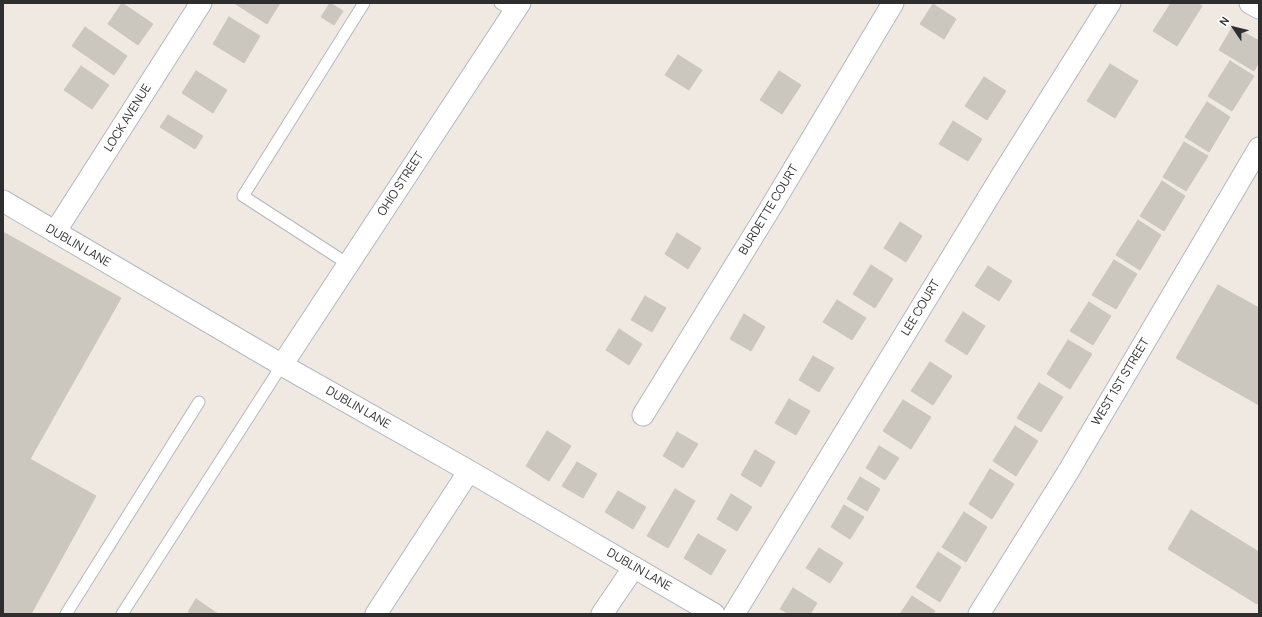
<!DOCTYPE html>
<html>
<head>
<meta charset="utf-8">
<style>
	body { margin:0 }
	#map { position:relative; width:1262px; height:617px; overflow:hidden; background:#efe9e1; font-family:Manrope,sans-serif }
	canvas { display:block }
	.frame { position:absolute; inset:0; border:4px solid #2e2e2e; pointer-events:none }
	.north { position:absolute; left:1214px; top:8px; width:40px; height:40px; -webkit-text-stroke:3px #fff; paint-order:stroke; rotate:305deg; font-size:11px; font-weight:700; line-height:16px; text-align:center; color:#2e2e2e }
	.north::after { content:''; display:block; margin:auto; width:14px; height:18px; background:#2e2e2e; clip-path:polygon(50% 0,100% 100%,50% 72%,0 100%) }
</style>
</head>
<body>
<div id="map">
<canvas width="1262" height="617"></canvas>
<div class="frame"></div>
<div class="north">N</div>
</div>
<script>
const g = document.querySelector('canvas').getContext('2d');
g.lineJoin = 'round';
function paint(path, color) { g.fillStyle = color; g.fill(path, 'evenodd'); }
const shape = rows => new Path2D(rows.map(r => 'M' + r).join(''));
function strokePath(path, color, width, dash) { g.strokeStyle = color; g.lineWidth = width; g.lineCap = dash ? 'butt' : 'round'; g.setLineDash(dash || []); g.stroke(path); }
function drawText(font, color, halo, rows, align = 'center') {
  g.font = font + ' Manrope,sans-serif'; g.lineWidth = 3; g.setLineDash([]); g.textBaseline = 'middle'; g.strokeStyle = halo; g.fillStyle = color; for (const [text, x, y, turn = 0] of rows) {
    g.save(); g.translate(x, y); g.rotate((+turn || 0) * Math.PI / 180); g.textAlign = isNaN(turn) ? turn : align; if (halo) g.strokeText(text, 0, 0); g.fillText(text, 0, 0); g.restore();
  }
}
const building = shape([
	[122,3,153,24,138,45,108,24,122,3],
	[234,3,280,3,267,24,234,3],
	[330,3,343,11,334,25,321,17,330,3],
	[1171,3,1197,3,1202,6,1177,46,1153,31,1171,3],
	[933,4,956,19,944,39,920,24,933,4],
	[229,17,260,36,244,63,213,44,229,17],
	[1233,26,1259,41,1259,62,1254,71,1219,50,1233,26],
	[85,27,127,56,114,75,72,46,85,27],
	[678,55,702,70,689,90,665,75,678,55],
	[1230,61,1254,76,1232,111,1208,96,1230,61],
	[1110,64,1138,81,1115,118,1087,101,1110,64],
	[81,66,109,85,92,109,64,90,81,66],
	[196,71,227,90,213,113,182,93,196,71],
	[779,71,801,85,782,114,760,100,779,71],
	[984,77,1006,91,987,120,965,106,984,77],
	[1207,102,1230,117,1209,152,1185,137,1207,102],
	[168,115,203,136,195,149,160,127,168,115],
	[953,121,982,139,968,161,939,144,953,121],
	[1184,142,1208,156,1186,191,1163,177,1184,142],
	[1162,181,1185,196,1164,231,1140,216,1162,181],
	[1138,220,1161,235,1140,270,1116,255,1138,220],
	[900,222,922,236,906,262,884,248,900,222],
	[3,232,121,298,30,459,96,496,31,614,3,614,3,232],
	[677,233,701,248,688,269,665,254,677,233],
	[1114,260,1137,274,1116,309,1092,295,1114,260],
	[871,265,893,279,875,308,853,294,871,265],
	[988,266,1012,281,999,301,975,286,988,266],
	[1218,285,1259,308,1259,405,1176,358,1218,285],
	[645,296,666,308,652,332,631,320,645,296],
	[837,300,866,318,852,340,823,322,837,300],
	[1089,302,1111,316,1093,345,1070,331,1089,302],
	[963,312,985,326,967,355,945,341,963,312],
	[744,314,765,327,751,351,730,339,744,314],
	[619,329,642,344,629,365,606,350,619,329],
	[1068,340,1092,354,1070,389,1047,374,1068,340],
	[813,356,834,368,819,392,799,380,813,356],
	[930,362,952,376,933,405,911,391,930,362],
	[1039,383,1063,397,1041,432,1017,418,1039,383],
	[789,399,810,411,796,435,775,423,789,399],
	[903,400,931,417,911,449,883,431,903,400],
	[1015,426,1038,441,1016,476,993,461,1015,426],
	[547,431,571,446,549,481,526,466,547,431],
	[677,432,698,444,683,468,663,456,677,432],
	[879,446,899,458,885,480,866,468,879,446],
	[755,450,775,462,761,487,741,475,755,450],
	[577,462,597,474,583,498,562,486,577,462],
	[990,469,1014,484,992,519,969,504,990,469],
	[860,477,880,489,867,511,847,499,860,477],
	[675,489,695,501,668,548,647,536,675,489],
	[618,491,646,507,633,529,605,512,618,491],
	[731,494,752,507,737,531,717,519,731,494],
	[844,505,864,517,850,539,831,527,844,505],
	[1191,510,1259,552,1259,601,1257,604,1168,549,1191,510],
	[964,512,987,527,966,562,942,547,964,512],
	[698,534,726,550,711,575,684,558,698,534],
	[819,548,843,563,830,583,806,568,819,548],
	[938,552,961,567,940,602,916,587,938,552],
	[793,588,817,603,810,614,789,614,780,609,793,588],
	[912,596,935,611,933,614,900,614,912,596],
	[196,599,218,614,191,614,188,612,196,599]
]);
paint(building, '#cbc7bf');
strokePath(building, '#cbc5ba', 1);
const lane = shape([
	[500,3,514,12],
	[348,264,243,196,364,3],
	[66,614,199,402],
	[122,614,282,365]
]);
const street = shape([
	[1250,3,1259,8],
	[3,201,282,365,469,471,714,614],
	[55,232,201,3],
	[282,365,520,3],
	[643,415,771,207,893,3],
	[376,614,469,471],
	[602,614,634,567],
	[734,614,1002,175,1110,3],
	[979,614,1068,472,1259,148]
]);
strokePath(lane, '#b4b7c1', 13);
strokePath(street, '#b4b7c1', 23);
strokePath(lane, '#fff', 11);
strokePath(street, '#fff', 21);
drawText('12px', '#2e2e2e', '#fff', [
	["LOCK AVENUE",128,118,-58],
	["OHIO STREET",401,184,-57],
	["BURDETTE COURT",769,210,-59],
	["DUBLIN LANE",78,246,30],
	["LEE COURT",921,308,-59],
	["WEST 1ST STREET",1121,382,-59],
	["DUBLIN LANE",358,408,30],
	["DUBLIN LANE",639,570,30]
]);
</script>
</body>
</html>
